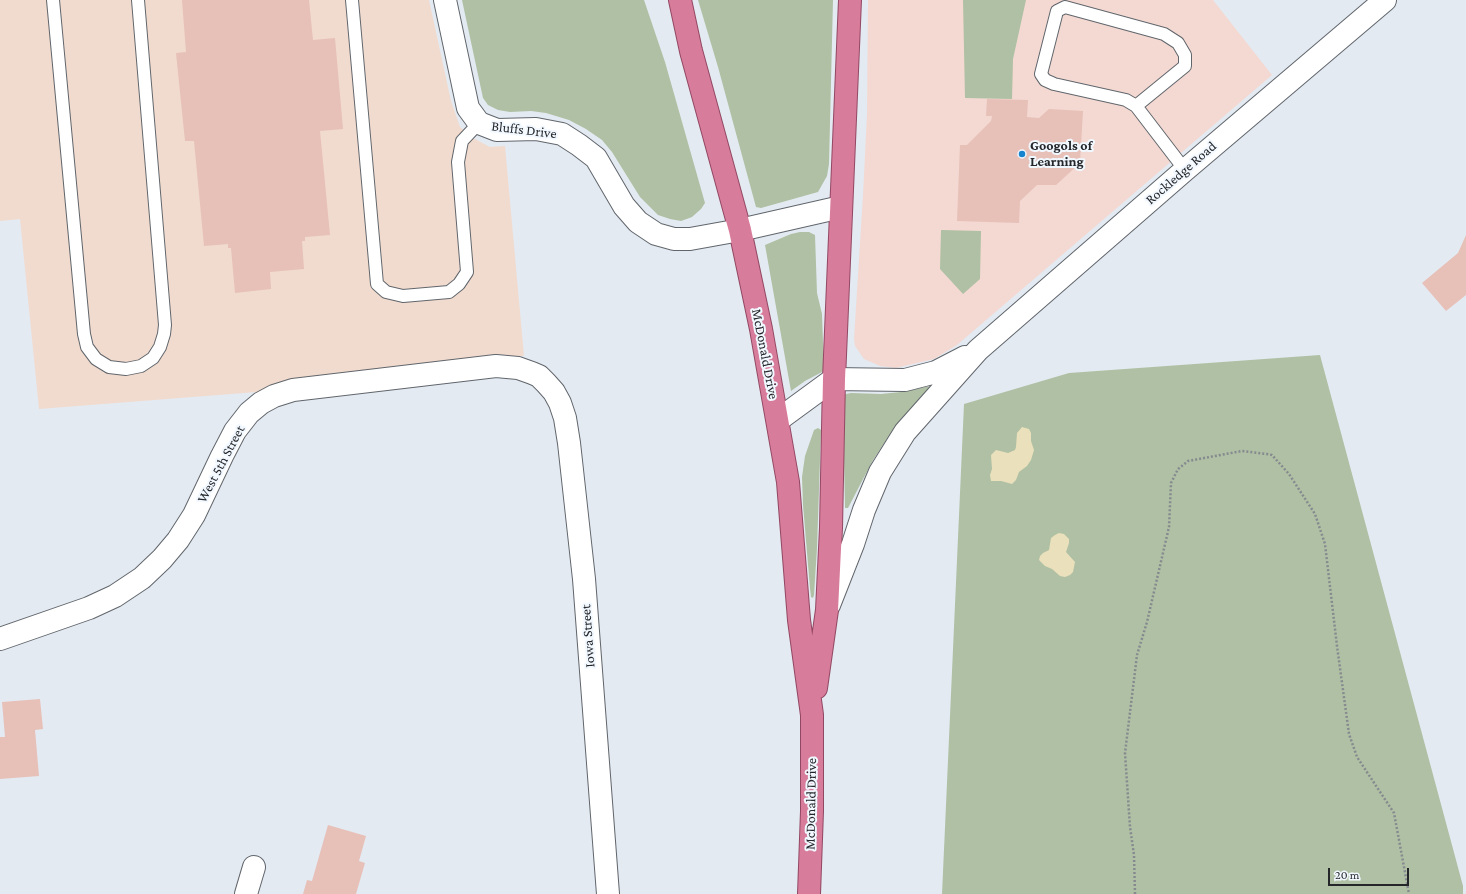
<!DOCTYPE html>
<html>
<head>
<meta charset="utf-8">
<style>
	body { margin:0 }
	#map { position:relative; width:1466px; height:894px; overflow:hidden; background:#e4eaf2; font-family:"Crimson Pro",serif }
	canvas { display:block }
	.scale { position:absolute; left:1328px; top:868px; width:81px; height:18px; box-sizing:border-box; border:2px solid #242629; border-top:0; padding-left:5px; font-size:12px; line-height:14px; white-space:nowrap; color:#242629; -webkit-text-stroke:3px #f2f8ff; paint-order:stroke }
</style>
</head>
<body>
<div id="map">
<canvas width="1466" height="894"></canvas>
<div class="scale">20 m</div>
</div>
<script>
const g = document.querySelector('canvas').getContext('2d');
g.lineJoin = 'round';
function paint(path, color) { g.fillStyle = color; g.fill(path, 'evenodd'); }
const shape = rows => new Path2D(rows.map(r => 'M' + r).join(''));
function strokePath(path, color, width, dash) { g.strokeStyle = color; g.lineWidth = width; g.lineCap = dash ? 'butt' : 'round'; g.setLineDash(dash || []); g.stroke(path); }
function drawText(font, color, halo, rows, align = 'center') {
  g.font = font + ' "Crimson Pro",serif'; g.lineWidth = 4; g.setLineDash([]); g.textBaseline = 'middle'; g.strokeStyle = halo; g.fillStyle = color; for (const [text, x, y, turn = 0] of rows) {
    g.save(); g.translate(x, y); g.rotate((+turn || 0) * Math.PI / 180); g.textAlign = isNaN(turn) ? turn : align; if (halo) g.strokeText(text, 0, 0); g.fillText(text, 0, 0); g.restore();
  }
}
paint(shape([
	[0,0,429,0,451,101,460,127,473,138,490,147,505,146,524,356,486,356,317,376,282,382,257,392,39,409,20,219,0,221]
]), '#f1dbce');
paint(shape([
	[868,0,1213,0,1272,75,957,345,934,359,896,368,880,366,864,359,855,346,854,339,863,195,867,114]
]), '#f3d9d2');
paint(shape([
	[462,0,644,0,665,62,705,203,701,209,692,217,681,221,670,219,658,215,640,197,612,152,602,140,586,129,569,120,546,113,531,111,510,112,498,110,488,105,483,98],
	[698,0,833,0,829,164,827,176,818,192,761,208,756,207,718,67],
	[963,0,1026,0,1013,59,1012,99,965,98],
	[941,230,981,231,980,279,963,294,940,269],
	[800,232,809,232,815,235,817,293,822,314,824,371,805,381,791,391,765,245,791,234],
	[1320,355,1463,886,1463,894,942,894,964,404,1069,373],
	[931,386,928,392,901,419,887,439,873,460,848,508,845,508,843,415,844,396,846,394,851,393,881,394,901,392],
	[818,428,821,430,817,548,814,595,813,598,811,597,810,588,803,505,802,477,805,456,814,430]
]), '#afc0a4');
paint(shape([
	[1022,427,1029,429,1031,433,1031,441,1034,450,1031,460,1027,466,1019,472,1016,480,1012,484,1001,481,991,481,990,475,992,469,991,455,996,450,1008,453,1015,450,1016,447,1017,433],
	[1059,533,1064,534,1069,539,1069,543,1066,552,1075,562,1073,572,1070,575,1065,577,1060,576,1052,569,1045,566,1039,560,1040,556,1043,553,1049,550,1051,538,1055,535]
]), '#eae0bb');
paint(shape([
	[182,0,309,0,313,40,335,38,343,129,320,131,330,235,305,237,305,241,302,241,304,269,270,272,271,289,235,293,231,248,228,248,228,244,204,246,194,141,185,141,176,53,186,52],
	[987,99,1028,100,1027,117,1039,118,1049,109,1083,111,1080,163,1056,185,1037,185,1020,201,1019,223,957,221,960,145,967,145,991,121,992,116,986,116],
	[1466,235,1466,295,1446,311,1422,283,1458,253],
	[40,699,43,729,35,730,39,776,0,779,0,737,5,737,2,702],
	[328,825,366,836,359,861,365,863,356,894,303,894,307,880,312,881]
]), '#e7c0b8');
const service = shape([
	[53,0,84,334,87,347,96,359,109,367,126,369,141,366,153,358,160,347,164,334,165,325,138,0],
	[352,0,377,284,386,292,403,296,449,292,459,284,467,272,458,162,462,141,479,123],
	[1136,106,1185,66,1185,55,1178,43,1164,34,1065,7,1057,11,1041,74,1045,80,1054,84,1126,100,1136,106,1185,170]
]);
const minor = shape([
	[445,0,468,108,479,123,497,130,536,129,562,134,579,145,596,158,624,206,638,222,656,234,674,239,690,239,740,230,841,207],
	[778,420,834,379,905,380,936,372,965,357],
	[829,605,853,544,864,510,880,472,905,432,978,350,1185,170,1385,0],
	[0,639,89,608,115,596,142,578,162,559,178,540,194,515,222,456,235,431,249,413,261,403,274,396,293,390,496,366,518,368,532,373,539,376,546,383,554,392,560,403,565,418,569,443,584,579,608,894],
	[246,894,254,867]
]);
const trunk = shape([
	[680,0,691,51,740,230,761,329,788,482,799,620,812,715,812,811,809,894],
	[816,688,827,610,831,528,834,379,850,0]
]);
strokePath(service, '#61666c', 14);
strokePath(minor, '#61666c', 24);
strokePath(trunk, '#924863', 24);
strokePath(shape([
	[1135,894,1134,855,1130,827,1125,753,1137,655,1147,622,1169,527,1171,483,1178,469,1188,461,1242,451,1267,454,1272,455,1289,474,1315,514,1325,544,1337,646,1349,734,1357,757,1394,813,1409,894]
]), '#868a8f', 2.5, [2, 2]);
strokePath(service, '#fff', 12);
strokePath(minor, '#fff', 22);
strokePath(trunk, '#d87c9b', 22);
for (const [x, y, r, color] of [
	[1022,154,4,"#1984ce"]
]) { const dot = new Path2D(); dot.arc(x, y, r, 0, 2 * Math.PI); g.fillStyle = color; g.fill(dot); strokePath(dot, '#f2f8ff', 1.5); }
drawText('14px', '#242629', '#f2f8ff', [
	["Bluffs Drive",524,130,7],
	["Rockledge Road",1181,173,-41],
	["McDonald Drive",765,354,79],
	["West 5th Street",221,464,-62],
	["Iowa Street",588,636,-94],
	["McDonald Drive",811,804,-89]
]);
drawText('bold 14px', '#242629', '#f2f8ff', [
	["Googols of",1030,146],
	["Learning",1030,162]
], 'left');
</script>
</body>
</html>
